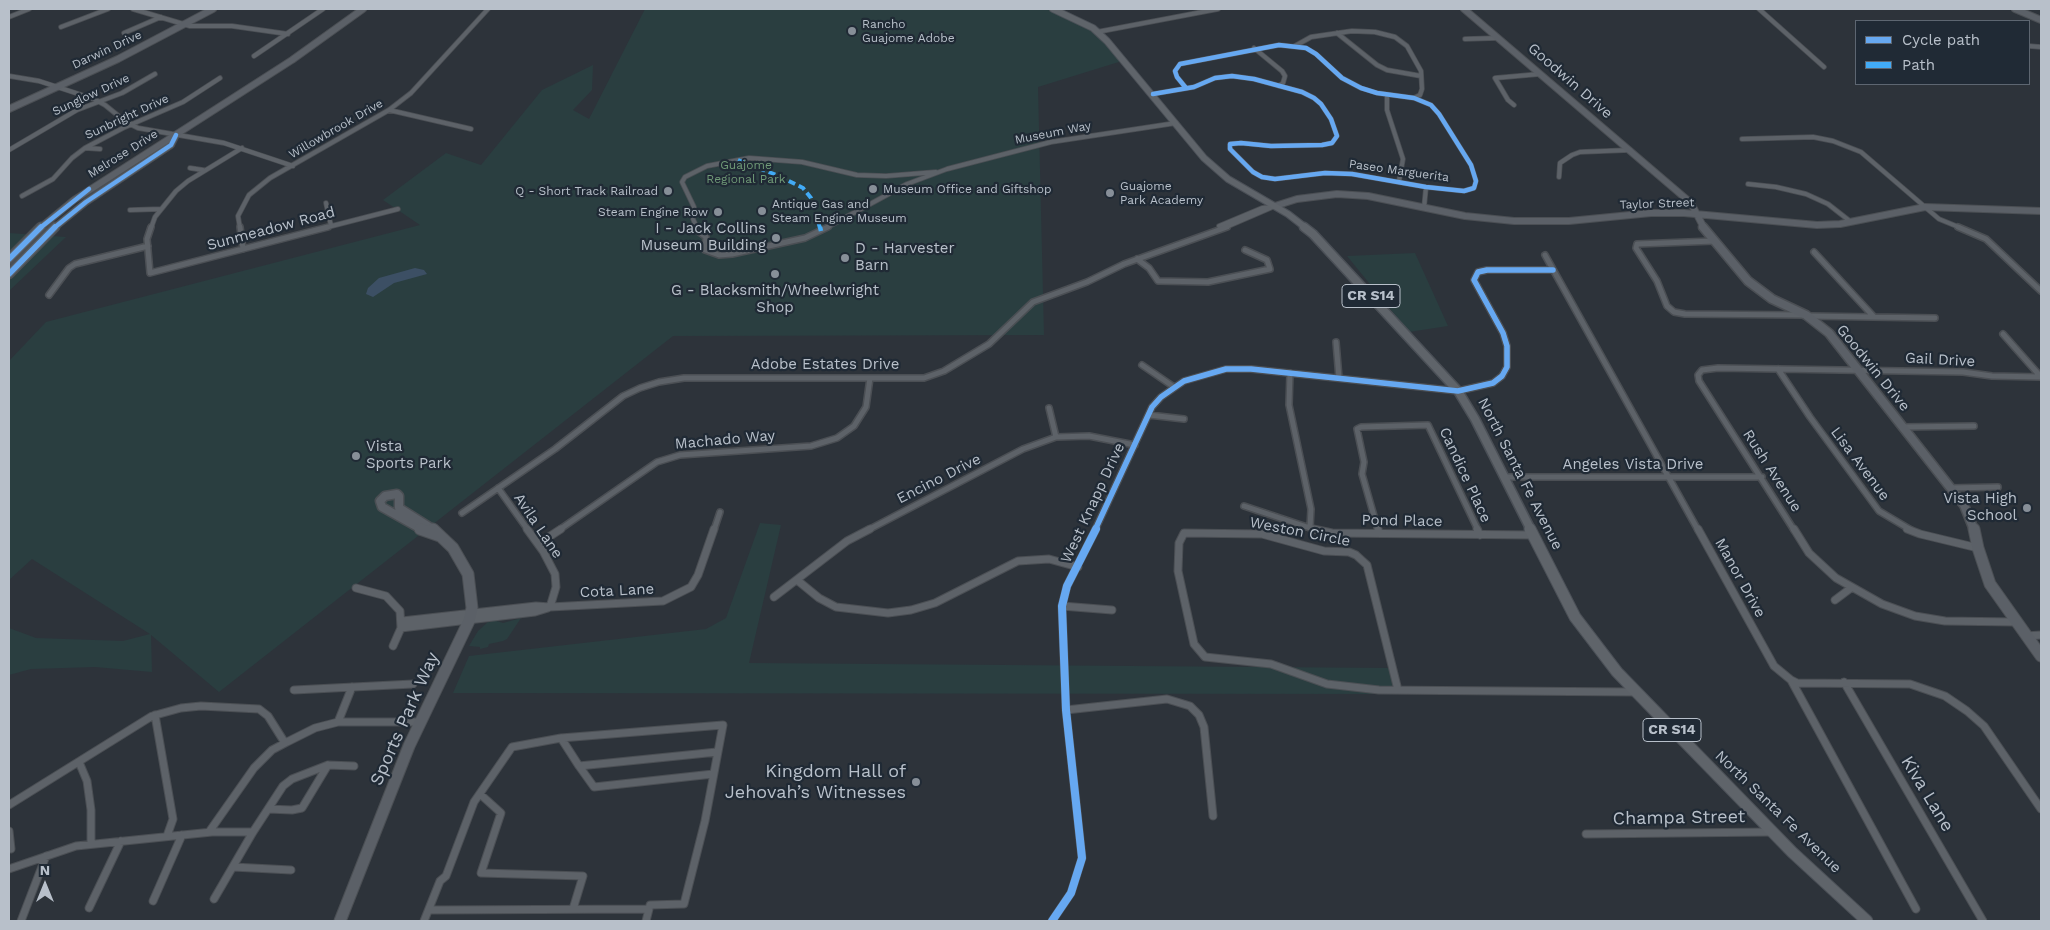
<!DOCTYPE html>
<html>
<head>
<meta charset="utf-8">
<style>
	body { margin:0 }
	#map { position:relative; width:2050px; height:930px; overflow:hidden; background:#2d333a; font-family:"Work Sans",sans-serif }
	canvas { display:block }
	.frame { position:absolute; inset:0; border:10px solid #b8c0ca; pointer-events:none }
	.legend { position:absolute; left:1855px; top:20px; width:175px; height:65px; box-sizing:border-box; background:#202a35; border:1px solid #5d6671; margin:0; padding:6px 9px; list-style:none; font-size:15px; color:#b8c0ca }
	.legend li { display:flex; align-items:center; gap:10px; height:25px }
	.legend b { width:25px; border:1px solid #5d6671 }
	.north { position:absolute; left:20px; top:860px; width:50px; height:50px; -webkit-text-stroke:4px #202a35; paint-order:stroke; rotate:0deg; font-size:14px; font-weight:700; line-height:20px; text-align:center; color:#b8c0ca }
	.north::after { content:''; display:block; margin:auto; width:18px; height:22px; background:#b8c0ca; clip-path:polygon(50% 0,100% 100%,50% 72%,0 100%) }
</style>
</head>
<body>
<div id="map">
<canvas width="2050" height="930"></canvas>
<div class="frame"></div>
<ul class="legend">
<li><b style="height:6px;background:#66a8f1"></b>Cycle path</li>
<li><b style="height:6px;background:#42abf6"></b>Path</li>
</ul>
<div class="north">N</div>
</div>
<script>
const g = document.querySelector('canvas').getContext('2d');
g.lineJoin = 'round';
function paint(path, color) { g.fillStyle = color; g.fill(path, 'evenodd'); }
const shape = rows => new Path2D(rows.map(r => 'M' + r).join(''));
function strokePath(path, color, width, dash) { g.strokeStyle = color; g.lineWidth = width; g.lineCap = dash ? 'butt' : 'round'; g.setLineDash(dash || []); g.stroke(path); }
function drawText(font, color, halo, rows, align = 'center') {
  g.font = font + ' "Work Sans",sans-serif'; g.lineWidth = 4.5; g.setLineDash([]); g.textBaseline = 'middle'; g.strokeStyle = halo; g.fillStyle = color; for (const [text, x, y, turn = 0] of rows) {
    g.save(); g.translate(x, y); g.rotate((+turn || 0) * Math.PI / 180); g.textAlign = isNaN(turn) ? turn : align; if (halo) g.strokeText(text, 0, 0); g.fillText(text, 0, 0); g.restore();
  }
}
paint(shape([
	[645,9,1046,9,1062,14,1091,29,1122,61,1038,87,1044,335,673,336,219,692,151,635,152,672,95,667,31,669,9,675,9,628,36,638,123,641,150,634,32,559,9,580,9,361,46,322,420,225,383,200,446,153,481,165,542,90,593,65,592,90,573,110,589,119],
	[9,233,66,237,9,291],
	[1415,253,1448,326,1409,332,1347,256],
	[760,523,781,525,749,663,1390,668,1396,694,453,693,469,656,706,629,726,618],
	[521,618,507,639,503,641,489,644,488,647,480,649,480,647,469,646,478,631,488,622,494,620,503,623]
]), '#2a3e40');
paint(shape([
	[415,268,424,270,427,274,394,283,373,297,366,294,368,288,379,278]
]), '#3c4f64');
const streetFar2 = shape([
	[133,9,190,26,232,26,288,34],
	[1759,9,1824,67],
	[9,17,29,9],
	[61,27,108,9],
	[1097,32,1218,9],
	[124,33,161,17],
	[1337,33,1377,65,1387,70,1421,76],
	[1465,39,1498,38],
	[1295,46,1311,37,1352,31,1375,32,1395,37,1407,46,1421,71,1422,89,1420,95,1414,98],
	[2029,46,2041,47],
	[1254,48,1282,71,1285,76,1283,83,1279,86],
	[254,56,323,9],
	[9,76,39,81,94,99,105,105,126,122,138,128,224,143,293,166],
	[1153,94,1194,87,1215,78,1232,76,1254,79,1302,92,1314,98,1321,104,1331,119,1337,136,1332,143,1322,145,1271,146,1241,143,1230,144,1230,149,1253,172,1262,177,1275,179,1325,173,1352,174,1426,187,1464,191,1474,188,1476,181,1471,165,1439,114,1431,105,1414,98,1377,93,1361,88,1342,78,1316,54,1306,48,1279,45,1180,64,1175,71,1177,77,1186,88],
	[1387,95,1387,110,1403,159,1399,181],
	[1514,105,1508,100,1495,78,1540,74],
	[389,110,471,129],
	[1742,139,1813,137,1833,141,1861,152,1939,219,1961,228],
	[85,148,100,149],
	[9,150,77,110,122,93,155,74],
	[190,168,203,170],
	[1559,177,1560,163,1572,155,1580,152,1630,150],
	[1748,184,1776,187,1806,194,1828,204,1851,222],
	[22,196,53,179,72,158,85,148,123,128,183,102,220,78],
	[326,203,331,226],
	[1424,208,1426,187],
	[130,210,161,209],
	[1219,226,1262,208,1274,207],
	[151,228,155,217,176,191,188,181,242,148],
	[240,228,238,216,249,195,270,178,389,110,411,93,488,9],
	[324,228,398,209],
	[697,228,693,219,694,207,682,182,685,177,707,166,749,158,802,162,857,175,886,176,936,172],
	[826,228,907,184,947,169,1051,142,1176,123],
	[1224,228,1275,206]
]);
const streetFar1 = shape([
	[151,227,147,239,150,273,328,227],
	[240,227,243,249],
	[696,227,698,231,706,237,705,250,719,255,732,254,805,238,828,227],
	[1958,227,1986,239,2041,291],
	[1714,241,1637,244,1636,248,1657,281,1667,306,1674,312,1685,314,1803,315],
	[1814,252,1874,317],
	[1545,255,1698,530],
	[1137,259,1149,268,1158,281,1208,282,1270,269,1267,260,1245,250],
	[49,295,69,268,75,264,148,246],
	[1809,316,1935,318],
	[2003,334,2041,377],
	[1336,342,1339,378],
	[1142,365,1174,387],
	[1778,369,1810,417,1879,511,1911,530],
	[1290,373,1289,405,1311,509,1310,527],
	[1049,408,1056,437],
	[1149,415,1184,419],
	[1903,427,1974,426],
	[1504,477,1762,477],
	[498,488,528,530],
	[1950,488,1998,487],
	[1244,506,1316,530],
	[462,513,555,449,623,396,640,388,659,382,684,378,924,378,944,371,989,344,1033,302,1087,282,1124,264,1227,227],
	[559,530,657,462,680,455,811,446,837,438,854,426,866,407,870,378],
	[714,530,720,512],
	[868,530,1023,449,1056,437,1089,436,1135,445],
	[1095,530,1152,407,1161,397,1184,381,1226,369,1251,369,1458,391,1493,383,1502,376,1507,367,1507,346,1503,333,1474,280,1478,272,1487,270,1553,270],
	[1378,530,1362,474,1364,462,1357,429,1361,427,1428,425,1478,530],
	[1794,530,1699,381,1698,375,1702,370,1718,368,1963,372,1992,376,2041,377]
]);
const street = shape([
	[527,529,543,551,555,574,556,587,550,607],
	[1313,529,1332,533,1533,535],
	[1378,529,1379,533],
	[1477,529,1480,535],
	[1698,529,1774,666,1791,680,1916,909],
	[1794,529,1809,553,1836,578,1882,604,1915,616,1945,621,2015,622],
	[1907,529,1920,534,1978,548],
	[538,544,561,529],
	[797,580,819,598,836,607,888,613,911,610,935,603,1018,561,1049,559,1078,567],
	[356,588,386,596,400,611,401,628,393,646],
	[774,597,847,541,870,529],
	[1835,600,1851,588],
	[1062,606,1112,610],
	[402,621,536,606,550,607,663,601,691,587,698,575,714,529],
	[401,628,535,612,548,608],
	[2026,636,2041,635],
	[1791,680,1797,683,1910,684,1945,696,1967,711,1984,726,2041,809],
	[1844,682,1983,921],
	[294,690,413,684],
	[1398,690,1367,565,1356,555,1349,552,1324,551,1262,534,1184,533,1179,543,1178,571,1194,644,1205,657,1271,664,1327,684,1379,690,1635,692],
	[1066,710,1167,699,1190,706,1199,715,1204,727,1213,816],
	[155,715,173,819,167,836],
	[338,722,352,687],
	[561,738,579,766,717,752],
	[79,762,87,781,91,810,91,844],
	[579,766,594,787,713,774],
	[480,794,501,813,481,873,583,876,573,909],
	[9,805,152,716,181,708,201,706,259,709,268,716,285,743],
	[268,809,292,810,302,808,328,765],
	[9,831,11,849],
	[209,832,254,768,272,750,287,742,315,728,338,722,419,722],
	[1586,834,1771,832],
	[233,867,291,870],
	[9,869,76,846,212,832,253,832],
	[214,899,253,832,283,786,292,779,328,765,354,766],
	[153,901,182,835],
	[89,908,121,841],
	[429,910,649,909],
	[21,921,46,856],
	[424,921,440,881,446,876,474,802,512,747,561,738,723,725,705,821,684,904,650,905,646,921],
	[1052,921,1071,893,1082,858,1066,710,1062,606,1067,586,1096,529]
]);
const secondaryFar2 = shape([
	[1464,9,1691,203,1704,228],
	[2015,9,2041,20],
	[9,109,118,59,213,9],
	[1275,206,1297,199,1337,194,1368,196,1465,216,1514,221,1569,221,1651,213,1684,213,1817,225,1840,224,1925,207,2041,211],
	[40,228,74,200,292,60,363,9],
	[54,228,86,202,171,145,176,135]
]);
const secondaryFar1 = shape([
	[1703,227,1748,281,1772,299,1806,315,1829,333,1964,505,1974,530],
	[9,259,41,227],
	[9,274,55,227],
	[423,530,382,507,380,501,385,496,397,494,399,496,399,508,434,530]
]);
const secondary = shape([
	[420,529,440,536],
	[1974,529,1978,548,1990,584,2041,656],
	[340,921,409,746,469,621,472,608,468,574,453,548,433,529]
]);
const primaryFar2 = shape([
	[1053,9,1093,28,1107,41,1204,158,1228,179,1288,214,1306,228]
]);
const primaryFar1 = shape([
	[1304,227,1313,234,1458,391,1475,419,1531,530]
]);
const primary = shape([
	[1530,529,1575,617,1617,672,1792,852,1867,921]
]);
strokePath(streetFar2, '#4b4f54', 5.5);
strokePath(streetFar1, '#4b4f54', 8);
strokePath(street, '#4b4f54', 9);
strokePath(secondaryFar2, '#4b4f54', 8);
strokePath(secondaryFar1, '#4b4f54', 11);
strokePath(secondary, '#4b4f54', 13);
strokePath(primaryFar2, '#4b5057', 8);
strokePath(primaryFar1, '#4b5057', 11);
strokePath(primary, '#4b5057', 13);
strokePath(streetFar2, '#5d6268', 4);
strokePath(streetFar1, '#5d6268', 5);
strokePath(street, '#5d6268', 7);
strokePath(secondaryFar2, '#5b6067', 6);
strokePath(secondaryFar1, '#5b6067', 8);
strokePath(secondary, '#5b6067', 11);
strokePath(primaryFar2, '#5f646a', 6);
strokePath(primaryFar1, '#5f646a', 8);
strokePath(primary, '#5f646a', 11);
strokePath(shape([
	[738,160,779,176,803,188,811,198,820,228]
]), '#42abf6', 4, [7, 4]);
strokePath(shape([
	[820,227,821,231]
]), '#42abf6', 4.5, [9, 4.5]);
strokePath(shape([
	[1153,94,1194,87,1215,78,1232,76,1254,79,1302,92,1314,98,1321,104,1331,119,1337,136,1332,143,1322,145,1271,146,1241,143,1230,144,1230,149,1253,172,1262,177,1275,179,1325,173,1352,174,1426,187,1464,191,1474,188,1476,181,1471,165,1439,114,1431,105,1414,98,1377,93,1361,88,1342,78,1316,54,1306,48,1279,45,1180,64,1175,71,1177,77,1186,88],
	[40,228,89,189],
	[54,228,86,202,171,145,176,135]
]), '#66a8f1', 4.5);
strokePath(shape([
	[9,259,41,227],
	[9,274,55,227],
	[1095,530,1152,407,1161,397,1184,381,1226,369,1251,369,1458,391,1493,383,1502,376,1507,367,1507,346,1503,333,1474,280,1478,272,1487,270,1553,270]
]), '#66a8f1', 5.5);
strokePath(shape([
	[1052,921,1071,893,1082,858,1066,710,1062,606,1067,586,1096,529]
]), '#66a8f1', 8);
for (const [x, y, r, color] of [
	[852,31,5,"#878f98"],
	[873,189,5,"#878f98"],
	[668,191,5,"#878f98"],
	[1110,193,5,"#878f98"],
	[762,211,5,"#878f98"],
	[718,212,5,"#878f98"],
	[776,238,5,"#878f98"],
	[845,258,5,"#878f98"],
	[775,274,5,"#878f98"],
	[356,456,5,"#878f98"],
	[2027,508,5,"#878f98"],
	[916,782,5,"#878f98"]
]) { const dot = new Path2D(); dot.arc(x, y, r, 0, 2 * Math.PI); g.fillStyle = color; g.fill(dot); strokePath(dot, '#202a35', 2); }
drawText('12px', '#b8c0ca', '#202a35', [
	["Rancho",862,24],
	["Guajome Adobe",862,38],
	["Guajome",1120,186],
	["Park Academy",1120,200],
	["Museum Office and Giftshop",883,189],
	["Q - Short Track Railroad",658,191,"right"],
	["Antique Gas and",772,204],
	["Steam Engine Museum",772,218],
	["Steam Engine Row",708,212,"right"]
], 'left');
drawText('12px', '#b8c0ca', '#202a35', [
	["Darwin Drive",107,50,-25],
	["Sunglow Drive",91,95,-25],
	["Sunbright Drive",127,117,-25],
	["Willowbrook Drive",336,129,-30],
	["Museum Way",1053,133,-11],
	["Melrose Drive",123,154,-32],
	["Paseo Marguerita",1399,171,8],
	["Taylor Street",1657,204,-2]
]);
drawText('12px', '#709a77', '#202a35', [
	["Guajome",746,165],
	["Regional Park",746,179]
]);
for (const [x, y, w] of [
	[1371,296,58],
	[1672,730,58]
]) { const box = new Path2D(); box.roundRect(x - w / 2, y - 11.5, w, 23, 4); g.fillStyle = '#202a35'; g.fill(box); strokePath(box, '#b8c0ca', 1); }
drawText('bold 14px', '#b8c0ca', null, [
	["CR S14",1371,296],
	["CR S14",1672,730]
]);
drawText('15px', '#b8c0ca', '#202a35', [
	["Goodwin Drive",1570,81,41],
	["Sunmeadow Road",271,229,-15],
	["Gail Drive",1940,360,3],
	["Adobe Estates Drive",825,365],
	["Goodwin Drive",1873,368,51],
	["Machado Way",725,440,-5],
	["Lisa Avenue",1860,464,53],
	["Angeles Vista Drive",1633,465],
	["Rush Avenue",1772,471,57],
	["North Santa Fe Avenue",1520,474,63],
	["Candice Place",1465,475,65],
	["Encino Drive",939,479,-27],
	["West Knapp Drive",1093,503,-65],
	["Pond Place",1402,521,1],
	["Avila Lane",538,526,56],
	["Weston Circle",1300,532,11],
	["Manor Drive",1740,578,61],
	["Cota Lane",617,591,-3],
	["North Santa Fe Avenue",1778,812,44]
]);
drawText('15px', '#b8c0ca', '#202a35', [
	["I - Jack Collins",766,229],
	["Museum Building",766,246],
	["D - Harvester",855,249,"left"],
	["Barn",855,266,"left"],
	["G - Blacksmith/Wheelwright",775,291,"center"],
	["Shop",775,308,"center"],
	["Vista",366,447,"left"],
	["Sports Park",366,464,"left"],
	["Vista High",2017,499],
	["School",2017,516]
], 'right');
drawText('18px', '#b8c0ca', '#202a35', [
	["Sports Park Way",405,719,-66],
	["Kiva Lane",1927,794,59],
	["Champa Street",1679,818,-1]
]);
drawText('18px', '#b8c0ca', '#202a35', [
	["Kingdom Hall of",906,772],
	["Jehovah’s Witnesses",906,793]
], 'right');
</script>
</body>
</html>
